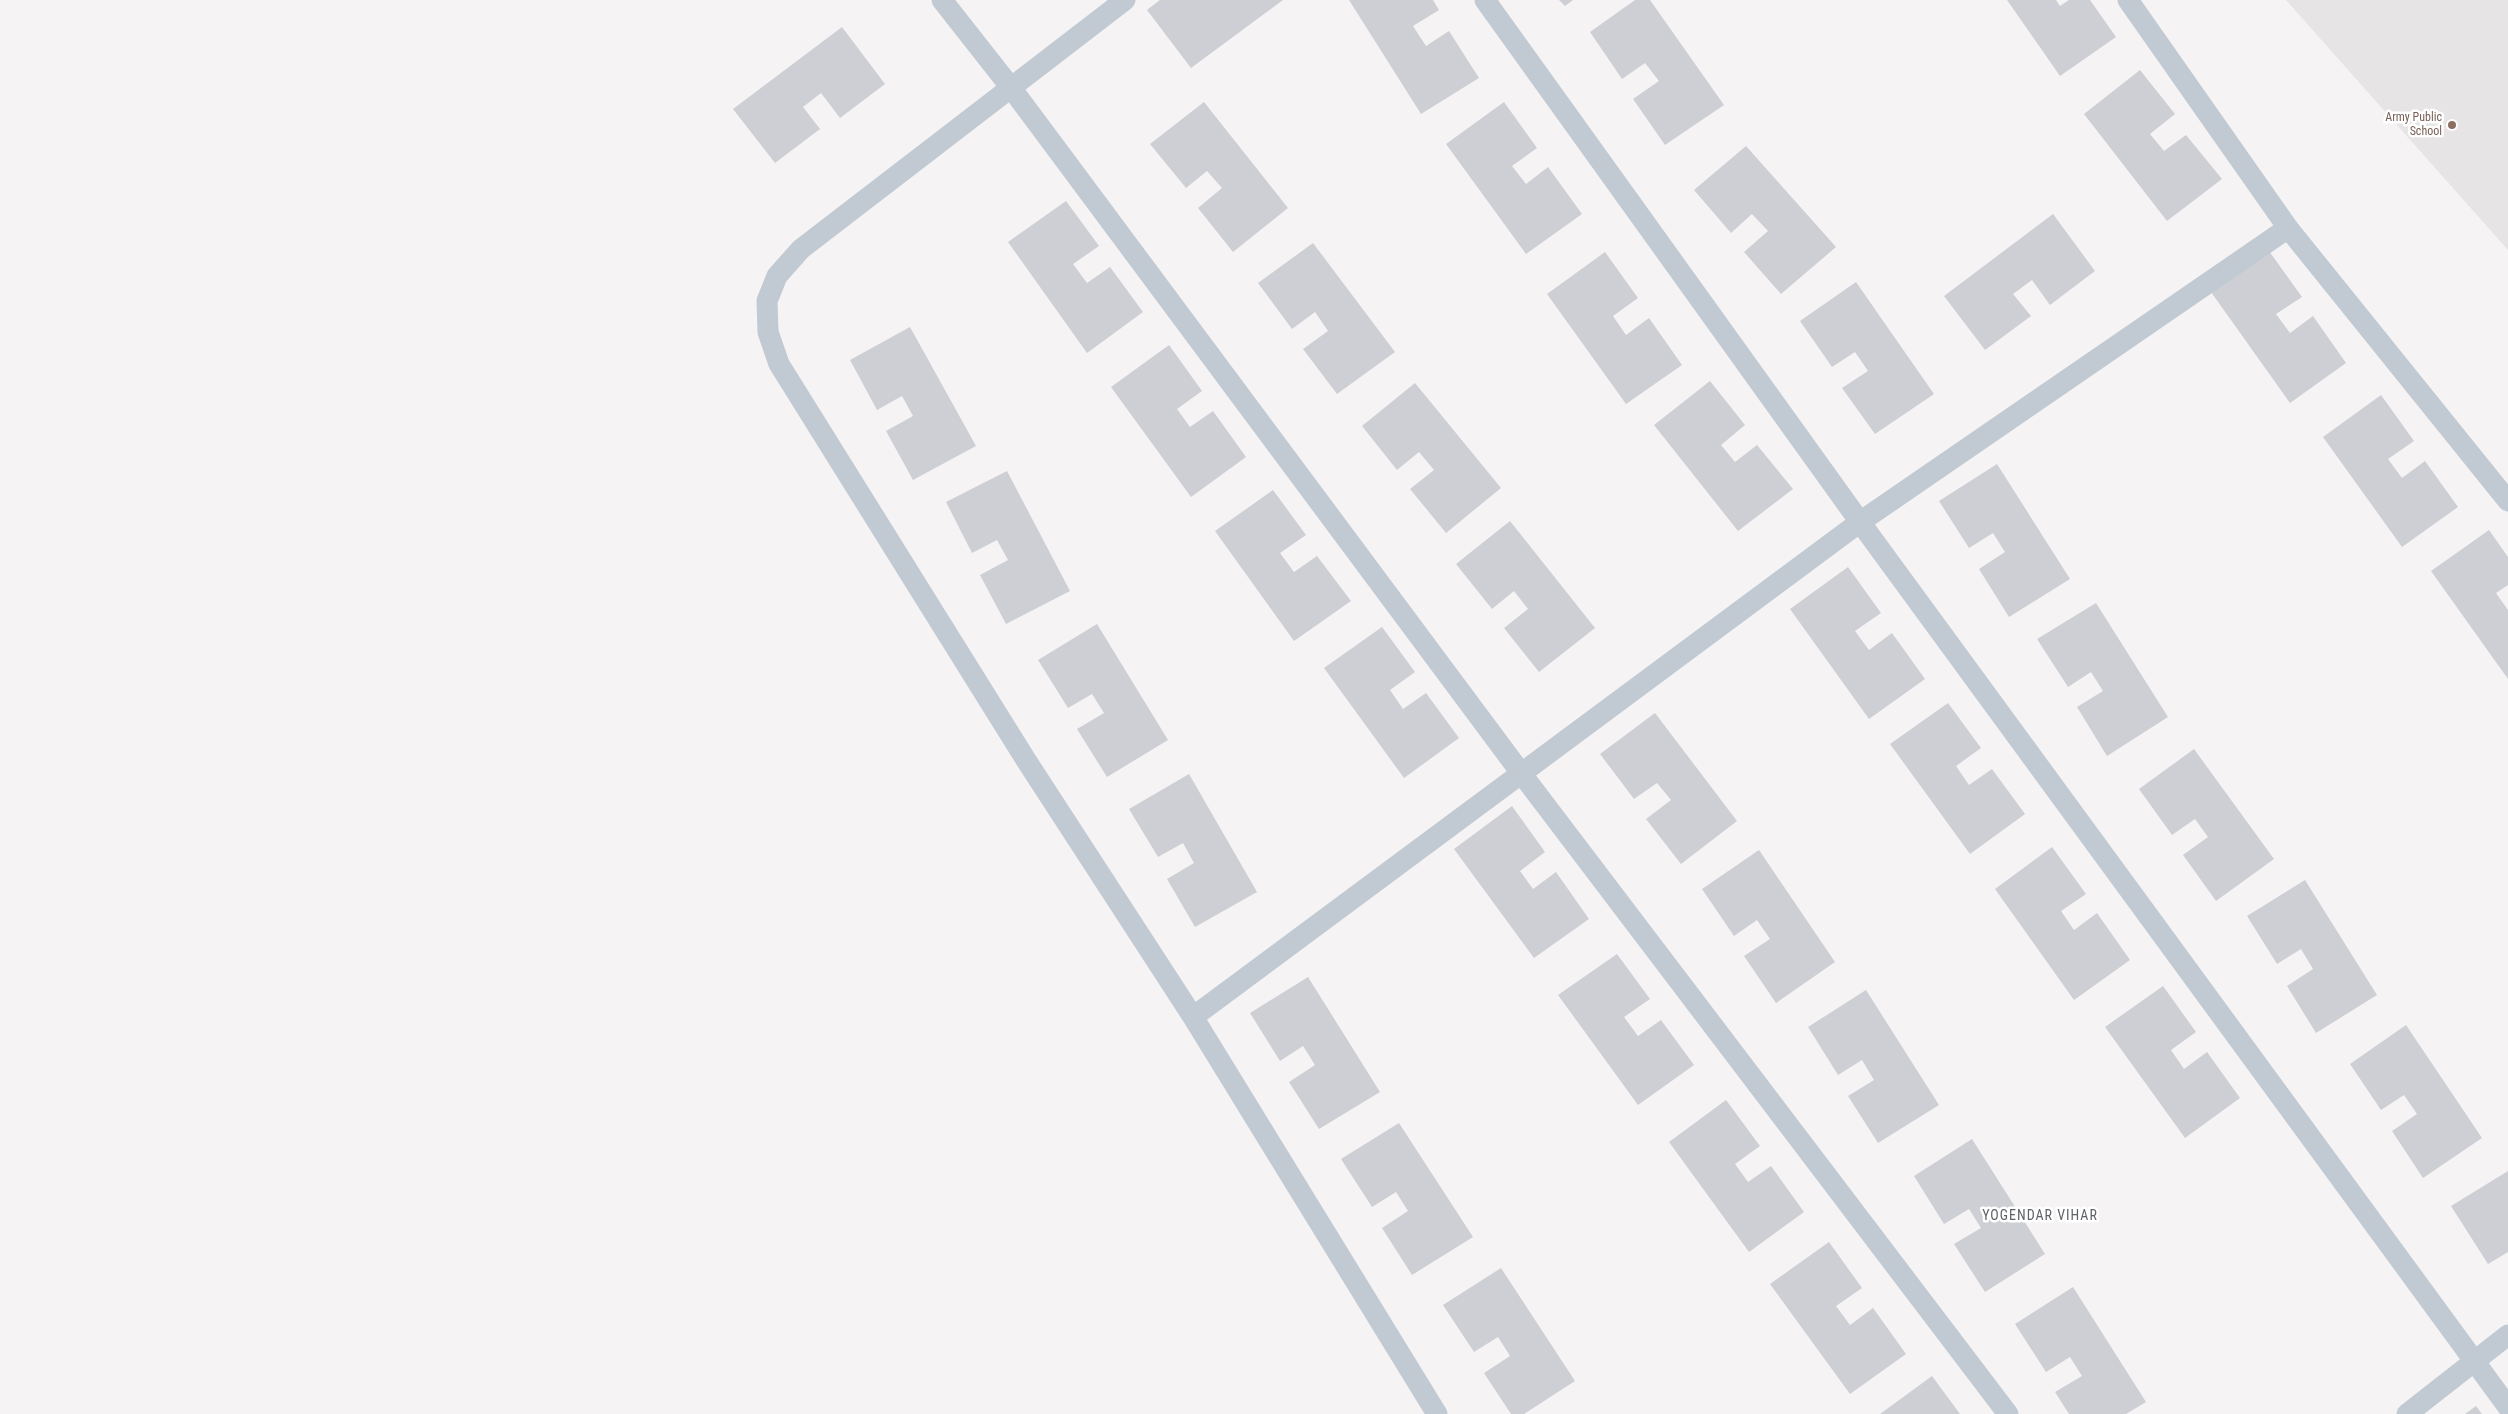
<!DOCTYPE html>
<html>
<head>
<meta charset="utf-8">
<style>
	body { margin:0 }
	canvas { display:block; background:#f5f3f3 }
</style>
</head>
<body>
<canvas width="2508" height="1414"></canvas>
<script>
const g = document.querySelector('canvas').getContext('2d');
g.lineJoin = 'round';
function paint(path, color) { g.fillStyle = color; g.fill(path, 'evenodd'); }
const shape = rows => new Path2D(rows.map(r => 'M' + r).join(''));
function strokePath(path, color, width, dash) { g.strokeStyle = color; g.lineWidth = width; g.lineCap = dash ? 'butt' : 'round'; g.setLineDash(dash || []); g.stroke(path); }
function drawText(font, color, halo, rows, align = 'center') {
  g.font = font + ' "Roboto Condensed",sans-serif'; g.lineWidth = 5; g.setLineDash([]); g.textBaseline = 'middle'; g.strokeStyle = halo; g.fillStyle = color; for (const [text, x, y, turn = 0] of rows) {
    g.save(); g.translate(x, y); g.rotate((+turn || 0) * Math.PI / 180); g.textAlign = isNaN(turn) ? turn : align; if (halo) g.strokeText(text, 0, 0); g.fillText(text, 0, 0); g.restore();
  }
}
paint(shape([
	[2286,0,2508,0,2508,250]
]), '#e6e4e5');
paint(shape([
	[1160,0,1283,0,1191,68,1147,10],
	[1349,0,1433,0,1439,10,1413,26,1426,46,1449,31,1479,78,1421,114],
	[1559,0,1573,0,1565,6],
	[1635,0,1650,0,1724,105,1665,145,1633,99,1659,81,1645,63,1622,79,1590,32],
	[2007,0,2056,0,2060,6,2069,0,2090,0,2116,37,2060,76],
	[842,27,885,84,840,118,821,93,803,107,820,129,775,163,733,109],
	[2140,70,2175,114,2150,134,2164,151,2186,135,2222,179,2167,221,2084,114],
	[1204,102,1288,208,1233,252,1198,208,1222,188,1207,171,1186,188,1150,144],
	[1504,102,1537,148,1512,166,1526,184,1548,167,1582,214,1526,254,1446,144],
	[1746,146,1836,247,1781,294,1744,252,1768,231,1752,214,1731,233,1694,190],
	[1066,201,1099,246,1073,264,1087,283,1110,267,1143,312,1087,353,1008,242],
	[2053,214,2095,271,2050,305,2032,280,2013,294,2031,316,1985,350,1944,296],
	[1313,243,1395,352,1337,394,1303,349,1328,331,1315,312,1292,329,1258,283],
	[2269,251,2302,297,2276,314,2290,333,2313,316,2346,363,2290,403,2211,292],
	[1605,252,1638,298,1613,316,1626,335,1649,318,1682,365,1626,404,1547,294],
	[1856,282,1934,394,1875,434,1842,388,1868,371,1855,352,1832,367,1800,321],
	[910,327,976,446,913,480,886,431,913,416,902,396,877,410,850,360],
	[1169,345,1202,391,1177,409,1190,427,1213,411,1246,457,1191,497,1111,387],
	[1710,381,1745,425,1721,445,1735,462,1757,445,1793,489,1738,531,1654,425],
	[1415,383,1501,488,1446,533,1410,489,1434,470,1419,452,1397,470,1362,426],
	[2381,395,2414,441,2388,459,2402,478,2425,461,2458,507,2402,547,2323,437],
	[1997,464,2070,579,2009,617,1979,569,2005,552,1993,533,1969,548,1939,501],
	[1007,471,1070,591,1006,624,980,575,1008,560,997,540,972,553,946,502],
	[1273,490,1306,535,1280,553,1294,572,1317,556,1351,601,1294,641,1215,531],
	[1510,521,1595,628,1539,672,1504,628,1528,609,1514,591,1492,609,1456,564],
	[2489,530,2508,557,2508,585,2496,593,2508,610,2508,679,2431,571],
	[1848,567,1881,613,1855,631,1869,650,1892,633,1925,679,1869,719,1790,609],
	[2096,603,2168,717,2107,756,2077,707,2103,691,2091,672,2068,687,2037,639],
	[1097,624,1168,740,1107,777,1077,729,1104,713,1092,694,1068,708,1038,660],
	[1382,627,1415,672,1390,690,1403,709,1426,693,1459,738,1404,778,1324,668],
	[1948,703,1981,748,1956,766,1969,785,1992,769,2025,814,1970,854,1890,744],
	[1655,713,1737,821,1681,864,1646,819,1671,800,1657,783,1634,799,1600,754],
	[2194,749,2274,859,2216,901,2183,855,2208,837,2195,819,2172,835,2139,789],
	[1189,774,1257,892,1195,927,1167,879,1194,863,1183,843,1158,857,1129,809],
	[1512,806,1545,852,1520,871,1533,889,1556,872,1589,919,1534,958,1454,849],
	[2052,847,2086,894,2061,911,2074,930,2097,913,2130,960,2074,1000,1995,889],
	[1759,850,1835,962,1776,1003,1744,956,1770,939,1757,920,1734,936,1702,889],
	[2305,880,2377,995,2316,1033,2287,986,2313,969,2301,949,2277,964,2247,916],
	[1617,954,1650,999,1624,1017,1638,1036,1661,1020,1694,1065,1638,1105,1558,995],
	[1308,977,1380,1092,1319,1129,1289,1082,1315,1065,1303,1046,1280,1061,1250,1013],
	[2163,986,2196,1032,2171,1050,2184,1069,2207,1052,2240,1098,2185,1138,2105,1027],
	[1866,990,1939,1105,1878,1143,1848,1096,1874,1080,1862,1060,1838,1075,1808,1027],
	[2406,1025,2482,1138,2423,1178,2392,1131,2417,1114,2404,1095,2381,1110,2350,1064],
	[1726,1100,1760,1146,1735,1164,1748,1182,1771,1166,1804,1212,1749,1252,1669,1142],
	[1399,1123,1473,1237,1412,1275,1382,1228,1408,1211,1396,1192,1372,1207,1341,1159],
	[1972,1139,2045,1254,1985,1292,1954,1244,1981,1228,1969,1209,1944,1224,1914,1176],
	[2508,1171,2508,1252,2488,1264,2451,1206],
	[1829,1242,1862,1288,1836,1306,1850,1325,1873,1308,1906,1354,1850,1394,1770,1284],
	[1501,1268,1575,1381,1524,1414,1511,1414,1484,1373,1510,1356,1498,1337,1474,1352,1443,1305],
	[2073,1287,2146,1402,2126,1414,2069,1414,2055,1392,2082,1376,2070,1357,2046,1372,2015,1324],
	[1932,1376,1960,1414,1880,1414],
	[2476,1406,2482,1414,2465,1414]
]), '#cdcfd5');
strokePath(shape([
	[942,0,1012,89,1521,773,2008,1414],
	[1125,0,801,249,777,276,767,301,768,332,779,364,1026,760,1193,1017,1437,1414],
	[1485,0,1860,522,2508,1407],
	[2128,0,2288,228,2508,501],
	[1193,1017,1860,522,2288,228],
	[2407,1414,2508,1335]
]), '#c1cad2', 21);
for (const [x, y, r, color] of [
	[2452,125,5,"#8d6e63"]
]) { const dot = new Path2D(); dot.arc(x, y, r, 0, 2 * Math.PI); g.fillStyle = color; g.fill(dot); strokePath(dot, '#fff', 2); }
drawText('12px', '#785e54', '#fff', [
	["Army Public",2442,118],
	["School",2442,132]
], 'right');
g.letterSpacing = '1px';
drawText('14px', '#5f6368', '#fff', [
	["YOGENDAR VIHAR",2040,1216]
]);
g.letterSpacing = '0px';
</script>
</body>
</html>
